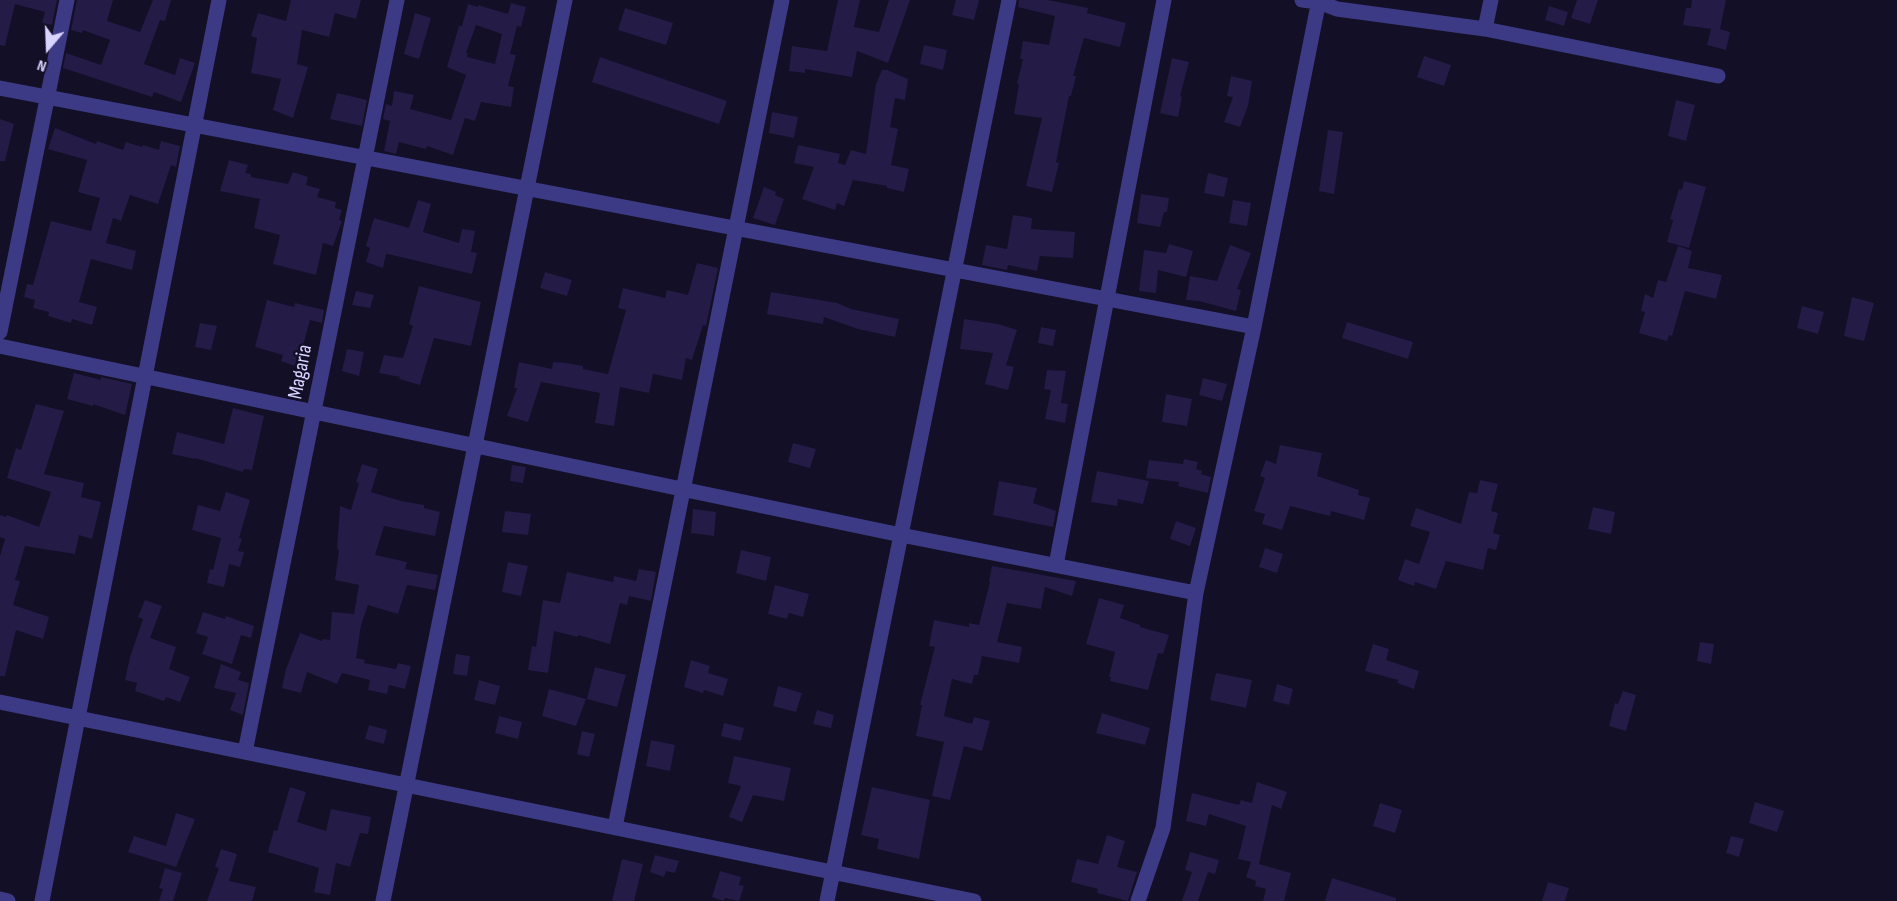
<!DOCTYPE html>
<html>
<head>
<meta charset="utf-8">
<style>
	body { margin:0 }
	#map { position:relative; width:1897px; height:901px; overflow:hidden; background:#130f26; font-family:"Sofia Sans Condensed",sans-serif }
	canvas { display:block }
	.north { position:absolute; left:18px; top:18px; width:60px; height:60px; -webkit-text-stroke:4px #130f26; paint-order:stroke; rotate:199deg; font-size:16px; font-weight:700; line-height:24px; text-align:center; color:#d9d4ff }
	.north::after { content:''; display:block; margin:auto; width:21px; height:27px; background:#d9d4ff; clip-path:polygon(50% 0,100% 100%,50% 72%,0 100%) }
</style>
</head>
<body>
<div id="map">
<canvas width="1897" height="901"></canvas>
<div class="north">N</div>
</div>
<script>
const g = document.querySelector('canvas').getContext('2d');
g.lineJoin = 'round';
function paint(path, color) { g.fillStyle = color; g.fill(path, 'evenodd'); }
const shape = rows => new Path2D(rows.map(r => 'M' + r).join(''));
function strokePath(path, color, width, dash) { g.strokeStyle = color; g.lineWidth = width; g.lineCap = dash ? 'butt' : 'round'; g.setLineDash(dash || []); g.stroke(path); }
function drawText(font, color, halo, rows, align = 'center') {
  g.font = font + ' "Sofia Sans Condensed",sans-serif'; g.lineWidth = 5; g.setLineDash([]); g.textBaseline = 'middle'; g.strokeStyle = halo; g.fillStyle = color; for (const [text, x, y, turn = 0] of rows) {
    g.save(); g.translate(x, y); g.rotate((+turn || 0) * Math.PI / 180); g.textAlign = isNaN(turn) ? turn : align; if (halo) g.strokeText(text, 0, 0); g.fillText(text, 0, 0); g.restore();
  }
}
paint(shape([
	[0,0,57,0,52,25,42,23,45,12,15,4,5,46,0,45],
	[77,0,113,0,107,21,140,32,153,0,171,0,165,21,160,20,144,64,175,75,180,58,195,63,181,102,154,92,152,97,63,68,66,53,101,65,110,40,83,30,82,33,71,30],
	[291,0,361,0,356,19,335,13,329,37,302,30,297,64,308,67,293,118,273,110,281,79,251,73,257,38,251,36,258,13,286,21],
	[838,0,860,0,854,27,879,32,889,0,910,0,888,63,857,51,852,77,805,69,805,73,789,71,792,46,827,51],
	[956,0,979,0,974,20,952,15],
	[1019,0,1048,0,1088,8,1087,13,1126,23,1120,47,1084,38,1073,76,1076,76,1071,96,1069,96,1056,162,1059,163,1052,192,1026,186,1042,118,1014,114,1019,84,1017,84,1023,59,1020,59,1023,41,1049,45,1055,16,1018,7],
	[1577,0,1598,0,1590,24,1571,18],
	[1692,0,1726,0,1720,29,1730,32,1726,50,1707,45,1711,29,1683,25,1686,8,1691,8],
	[511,3,526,7,521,27,517,26,510,54,516,55,508,86,514,87,511,107,481,102,475,121,465,118,453,155,427,146,426,149,399,142,396,154,384,151,390,121,383,119,386,104,392,106,394,91,414,95,410,109,451,120,466,75,447,67,459,26,462,26,468,4,478,7,478,5,508,14],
	[476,25,502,34,495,64,467,57,468,53,466,53],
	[1549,6,1568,12,1564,26,1545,20],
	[625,8,673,23,666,45,618,30],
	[415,13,431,18,419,59,404,54],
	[924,45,947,50,943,70,920,64],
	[1424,56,1451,65,1444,86,1417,77],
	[600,57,727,101,719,124,592,82],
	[1172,58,1189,62,1180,96,1182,97,1178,117,1160,113],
	[882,70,887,70,908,79,905,100,895,98,890,127,898,129,891,165,909,169,904,192,887,188,887,186,853,180,844,206,837,203,835,210,802,199,814,167,794,163,798,145,840,154,838,163,845,165,851,150,866,154,876,84],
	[1231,76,1252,81,1248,106,1240,127,1224,122,1233,97,1227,96],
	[337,93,367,100,362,126,330,119],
	[1676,100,1695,105,1686,141,1668,136],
	[772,112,798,117,794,138,769,133],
	[0,119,14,124,5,161,0,161],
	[55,128,96,144,97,141,123,150,126,142,142,147,143,145,159,150,161,141,180,146,176,167,171,165,158,204,130,195,121,221,113,218,106,243,136,251,132,270,91,259,79,302,97,307,92,325,72,319,71,323,48,316,49,312,33,308,35,300,24,297,27,284,33,285,51,221,91,231,100,198,78,192,87,160,48,149],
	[1328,130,1343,132,1334,194,1319,191],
	[229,160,248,165,245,173,251,174,251,177,288,184,293,172,308,177,306,185,320,189,317,197,336,202,335,208,342,210,339,220,342,221,333,246,323,243,316,275,273,264,280,235,254,228,260,199,220,191],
	[1208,173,1228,178,1224,197,1204,193],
	[1684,181,1706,187,1689,248,1667,242,1673,220,1670,219,1679,189,1682,190],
	[764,187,776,192,775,195,784,199,775,225,753,218],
	[1141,194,1169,198,1167,212,1164,212,1160,227,1137,223],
	[418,200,431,204,423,232,459,243,462,229,475,231,471,252,477,253,472,274,388,254,386,254,383,268,366,262,370,248,366,246,374,218,409,228],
	[1233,200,1251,203,1247,226,1229,223],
	[1013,215,1032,218,1031,229,1075,232,1073,258,1040,256,1037,271,1008,265,1007,270,982,265,986,245,1007,249],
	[1169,244,1193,251,1186,277,1158,270,1156,293,1139,291,1144,250,1166,253],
	[1230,245,1251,253,1237,289,1241,290,1236,311,1199,301,1186,300,1190,276,1217,281],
	[1678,246,1692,251,1688,268,1722,275,1716,299,1685,291,1672,336,1669,335,1667,341,1639,333,1645,312,1641,311,1645,294,1653,298,1658,280,1666,282],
	[697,263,718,268,706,326,703,325,692,360,686,358,682,380,653,374,649,393,620,387,614,426,595,423,600,393,541,382,528,422,507,416,517,388,514,388,519,362,552,369,553,362,566,363,583,366,583,369,608,374,626,310,618,308,623,288,665,298,667,290,688,295],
	[545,272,572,280,567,296,540,288],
	[419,286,481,302,471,346,434,338,420,385,399,379,400,377,379,373,384,355,403,358,413,326,409,324],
	[356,291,374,295,370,308,352,305],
	[771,292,837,303,851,309,899,319,895,337,858,329,824,317,823,324,767,314],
	[1852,297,1874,303,1864,341,1844,336],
	[267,300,294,307,295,303,324,310,322,323,310,320,301,353,304,354,300,368,281,361,283,355,255,347],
	[1802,306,1824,312,1818,334,1797,328],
	[964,319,998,324,1017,330,1006,365,1014,367,1008,390,985,384,993,353,960,349],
	[1347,322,1413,342,1408,359,1342,338],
	[200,323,217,326,211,350,195,347],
	[1041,327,1056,330,1053,346,1038,343],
	[347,349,364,352,359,376,342,371],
	[1047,370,1066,371,1061,403,1068,404,1065,423,1045,419,1051,390,1044,389],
	[74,373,101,380,101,377,132,384,125,415,93,404,93,406,67,399],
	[1203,378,1227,384,1222,401,1199,395],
	[1166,394,1192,399,1187,426,1162,422],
	[36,404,64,411,44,474,84,483,81,497,101,502,92,539,79,535,75,554,25,546,15,580,20,581,13,605,49,617,43,639,16,630,5,676,0,676,0,556,5,539,0,537,0,515,6,517,7,515,39,527,51,492,7,478,16,448,21,450],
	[233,408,264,416,252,470,244,469,243,472,195,458,195,459,172,454,177,432,224,444],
	[793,443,816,449,810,468,788,462],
	[1280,445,1322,453,1317,476,1359,490,1358,495,1370,498,1364,520,1331,511,1330,516,1290,506,1282,530,1262,524,1265,514,1254,511,1265,478,1260,476,1266,460,1276,464],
	[1184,459,1198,462,1196,469,1202,471,1201,474,1211,477,1208,493,1178,486,1179,482,1146,478,1149,460,1183,464],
	[362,464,378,469,371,492,401,501,424,505,424,508,440,512,435,536,384,526,375,555,407,562,405,569,438,575,435,590,407,585,398,614,368,605,361,625,356,658,365,660,364,663,396,669,398,663,411,666,405,689,389,685,387,694,368,690,370,680,342,673,337,684,307,672,301,693,282,688,286,669,300,633,322,641,323,639,330,640,332,612,354,614,359,585,335,580,339,550,337,549,340,506,351,510,359,483,356,482],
	[512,465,526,467,523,483,510,481],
	[1097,471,1149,481,1143,504,1118,499,1117,506,1091,502],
	[1480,480,1498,484,1491,511,1498,513,1493,533,1500,535,1496,550,1488,548,1483,570,1446,561,1436,589,1415,582,1414,586,1398,580,1405,559,1419,564,1430,532,1410,526,1416,508,1461,524,1469,492,1477,493],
	[999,481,1037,488,1033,503,1056,511,1053,527,993,515],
	[226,492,250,500,239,538,242,539,238,551,244,552,240,567,229,564,224,587,207,583,210,569,213,570,221,538,192,530,198,505,220,511],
	[1593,507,1615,512,1611,534,1588,529],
	[693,509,716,512,714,536,691,533],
	[505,511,531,514,528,535,502,532],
	[1176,521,1196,528,1190,546,1170,539],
	[1265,548,1283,554,1277,573,1259,567],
	[741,550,771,557,766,581,736,573],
	[508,562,528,566,521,596,502,592],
	[992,566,1076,581,1072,596,1045,587,1041,609,1007,603,997,642,1022,647,1019,663,982,656,978,675,974,675,972,684,952,679,944,716,972,724,974,717,990,721,982,751,964,746,950,800,932,796,944,742,916,736,922,705,920,705,935,647,929,646,934,620,969,627,969,623,979,625,990,582,989,582],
	[639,569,656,572,651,601,629,596,627,605,620,603,610,644,578,635,578,637,554,631,548,673,528,670,532,646,536,647,543,600,560,603,567,572,613,582,614,576,636,581],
	[775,585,809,594,803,617,789,613,787,619,768,614],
	[1099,598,1124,605,1120,618,1140,625,1140,627,1169,635,1163,654,1158,653,1148,690,1110,681,1111,677,1109,677,1115,652,1086,644],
	[145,600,162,606,150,638,176,647,169,669,190,677,180,702,166,697,164,701,135,691,137,683,125,680,130,657,143,619,138,617],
	[203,612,225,619,226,616,254,626,251,638,241,635,232,664,202,654,208,637,196,633],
	[1700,642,1714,644,1711,664,1697,661],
	[1373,644,1389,649,1386,660,1419,671,1414,689,1397,683,1398,680,1365,671],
	[456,654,470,656,467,676,453,674],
	[691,660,710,666,708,673,728,679,723,696,704,690,703,693,684,687],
	[221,664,241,672,238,680,249,683,243,715,230,710,236,693,214,688],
	[595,667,626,675,617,707,587,699],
	[1216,673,1252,680,1246,708,1210,700],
	[479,680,500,686,495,705,474,700],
	[1277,684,1293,689,1289,705,1273,701],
	[778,686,802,693,796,712,773,706],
	[549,689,586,699,576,726,542,716],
	[1623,691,1636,695,1626,731,1609,726,1615,703,1618,704],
	[817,710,834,715,831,728,813,724],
	[1102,713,1150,728,1145,745,1096,733],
	[499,716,522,722,518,739,495,733],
	[724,723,744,728,741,741,721,736],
	[369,725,387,730,384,744,365,739],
	[582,731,595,734,589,757,577,754],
	[651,740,675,745,670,771,646,766],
	[734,756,791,768,784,801,753,795,742,822,729,817,741,786,728,783],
	[1257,782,1287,792,1281,809,1272,805,1259,864,1291,873,1284,901,1263,901,1266,889,1255,886,1256,881,1246,877,1251,862,1238,859,1246,826,1209,814,1206,826,1186,821,1192,793,1239,805,1241,800,1252,803],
	[290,787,306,792,297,822,326,831,331,809,371,817,368,834,360,833,350,867,336,863,330,895,314,892,319,868,268,852,274,830,277,831],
	[872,787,930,800,919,859,877,849,879,839,861,835],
	[1755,802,1784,811,1777,832,1749,823],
	[1380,803,1402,810,1395,833,1373,826],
	[176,813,195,819,176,867,128,852,134,836,166,846],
	[1107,835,1125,841,1117,867,1137,872,1128,901,1097,893,1098,889,1071,882,1077,859,1098,864],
	[1731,836,1744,839,1739,857,1726,853],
	[221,849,237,854,229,881,256,887,252,901,207,901,219,868,215,867],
	[1190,852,1219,860,1215,874,1208,872,1198,901,1182,901,1192,872,1185,870],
	[655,855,679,861,675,873,666,871,664,877,650,872],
	[622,859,643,864,634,901,612,901],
	[165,868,182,873,173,901,159,901,163,889,159,888],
	[720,871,741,877,739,885,744,886,739,901,725,898,723,901,712,897],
	[1332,878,1396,898,1396,901,1325,901],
	[1548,882,1569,888,1565,901,1542,901]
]), '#241b47');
strokePath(shape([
	[1302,0,1319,2,1337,9,1485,29,1718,76],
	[1485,29,1491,0],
	[0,88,1254,327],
	[0,332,67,0],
	[0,346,901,535,1196,593],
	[1056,565,1164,0],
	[0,702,974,901],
	[245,752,397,0],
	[615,827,782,0],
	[0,899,8,901],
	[42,901,219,0],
	[383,901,565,0],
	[827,901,1009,0],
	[1138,901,1163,828,1196,593,1254,327,1319,0]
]), '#3d3a85', 15);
drawText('21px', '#d9d4ff', '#130f26', [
	["Magaria",301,372,-79]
]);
</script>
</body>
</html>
